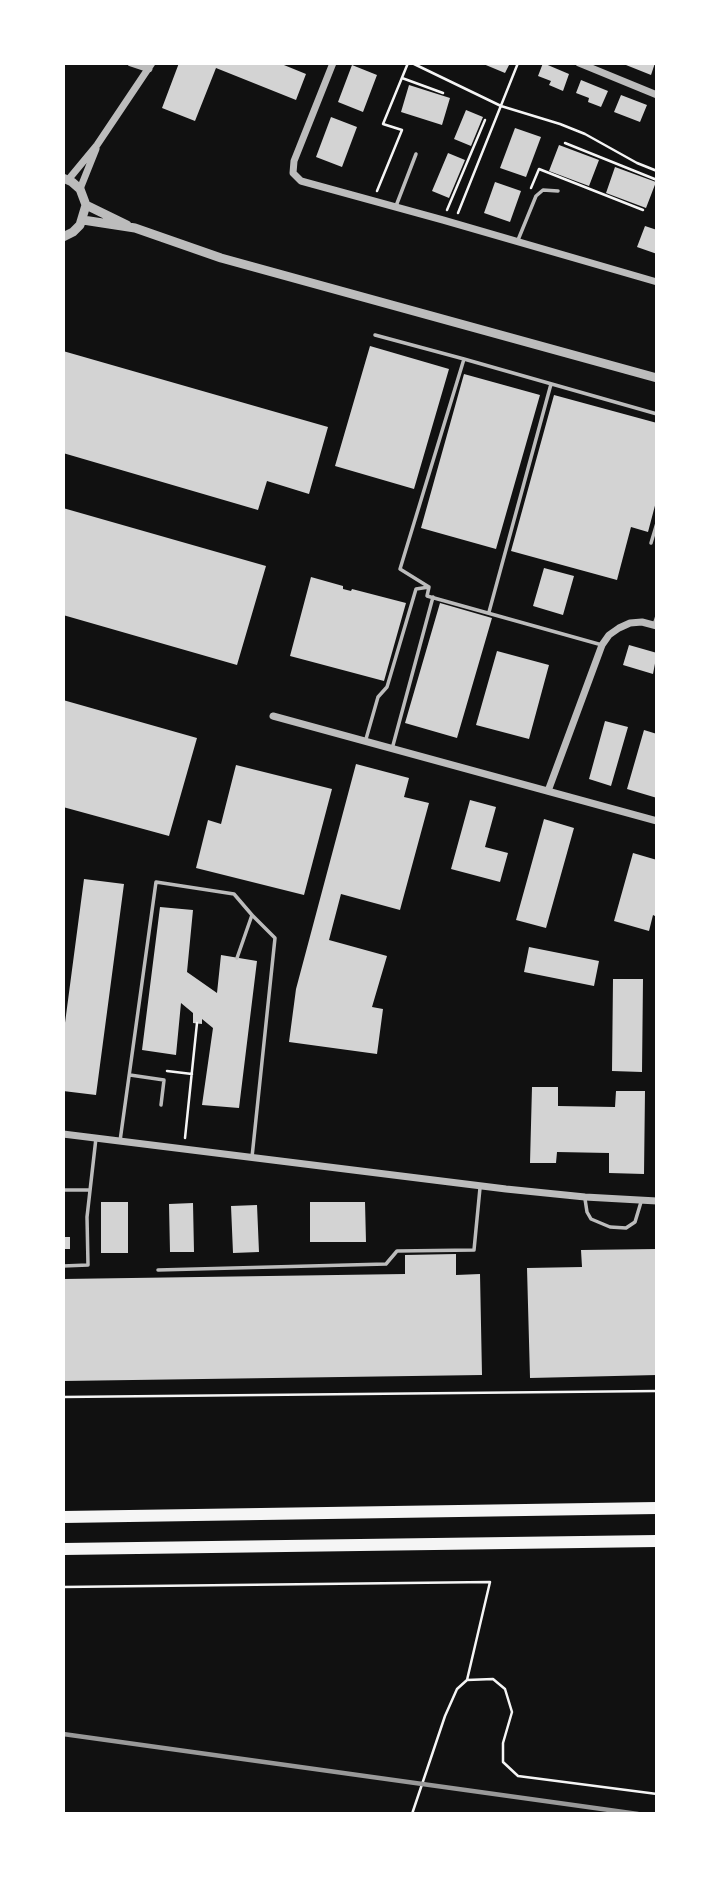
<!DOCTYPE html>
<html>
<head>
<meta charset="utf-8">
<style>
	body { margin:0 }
	#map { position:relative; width:720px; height:1877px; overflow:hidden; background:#111; font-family:Merriweather,serif }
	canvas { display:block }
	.frame { position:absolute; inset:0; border:65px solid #fff; pointer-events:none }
</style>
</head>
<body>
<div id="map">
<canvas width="720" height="1877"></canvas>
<div class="frame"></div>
</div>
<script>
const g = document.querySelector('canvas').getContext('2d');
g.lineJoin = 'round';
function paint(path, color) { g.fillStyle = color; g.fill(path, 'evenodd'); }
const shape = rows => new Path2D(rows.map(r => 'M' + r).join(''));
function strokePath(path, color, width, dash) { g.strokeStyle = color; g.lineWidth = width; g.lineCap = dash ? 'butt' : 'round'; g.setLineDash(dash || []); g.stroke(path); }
paint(shape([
	[179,63,279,63,306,74,296,100,216,68,195,121,162,108],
	[481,63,510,63,505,73],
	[543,63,569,74,563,91,549,85,551,81,538,76],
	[621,63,655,63,651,75],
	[352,65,377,75,363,112,338,102],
	[581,80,608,91,601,107,588,102,589,98,576,93],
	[409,85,450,98,442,125,401,112],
	[621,95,647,105,640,122,614,112],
	[466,110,483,117,471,146,454,139],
	[331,117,357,127,342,167,316,157],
	[515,128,541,137,526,177,500,168],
	[559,145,599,160,589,186,549,171],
	[448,153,465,160,449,198,432,191],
	[615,167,656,182,646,208,606,193],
	[495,182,521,191,510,222,484,213],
	[645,226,657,230,657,254,637,247],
	[370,346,449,369,414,489,335,466],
	[63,351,328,427,309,494,267,481,258,510,63,453],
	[464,374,540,395,496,549,421,528],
	[554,395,657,423,657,498,648,532,631,527,617,580,511,551],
	[63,508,266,566,237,665,63,615],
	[544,568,574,576,563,615,533,606],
	[311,577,343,586,343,589,351,591,352,589,406,603,384,681,290,656],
	[440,603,492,618,457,738,405,723],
	[629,645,657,653,653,674,623,665],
	[497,651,549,665,529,739,476,725],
	[63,700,197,738,169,836,63,807],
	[605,721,628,727,611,786,589,779],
	[644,730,657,734,657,798,627,789],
	[356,764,409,778,404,797,429,803,400,910,341,894,329,940,387,956,372,1007,383,1009,377,1054,289,1042,296,989],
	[236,765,332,789,304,895,196,868,208,820,221,824],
	[470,800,496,807,485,847,508,853,500,882,451,869],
	[544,819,574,828,546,928,516,920],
	[633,853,657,860,657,917,653,915,649,931,614,921],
	[84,879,124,884,96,1095,63,1091,63,1038],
	[160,907,193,910,187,972,217,993,221,955,257,961,239,1108,202,1105,213,1028,202,1019,202,1024,193,1023,193,1013,181,1003,176,1055,142,1050],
	[529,947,599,961,594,986,524,972],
	[613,979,643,979,642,1072,612,1071],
	[532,1087,558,1087,558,1106,615,1107,616,1091,645,1091,644,1174,609,1173,609,1153,557,1152,556,1163,530,1163],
	[101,1202,128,1202,128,1253,101,1253],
	[310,1202,365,1202,366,1242,310,1242],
	[193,1203,194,1252,170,1252,169,1204],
	[257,1205,259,1252,233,1253,231,1206],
	[63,1237,70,1237,70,1249,63,1249],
	[657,1249,657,1375,530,1378,527,1268,582,1267,581,1250],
	[456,1254,456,1275,480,1274,482,1375,63,1381,63,1279,405,1274,405,1255]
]), '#d3d3d3');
strokePath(shape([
	[412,63,501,106,560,124,585,134,637,163,657,171],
	[402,78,443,93],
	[565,143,657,180],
	[531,188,539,169,643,210],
	[377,191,402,130,383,124,408,63],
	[447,210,485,120],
	[458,213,518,63],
	[167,1071,192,1074],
	[185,1138,197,1023],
	[63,1397,657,1391],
	[63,1587,490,1582,467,1680],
	[412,1814,445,1716,457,1689,467,1680,493,1679,505,1689,512,1712,503,1743,503,1762,518,1776,657,1794]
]), '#f5f5f5', 2.5);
strokePath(shape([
	[396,206,416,154],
	[518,240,536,196,543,190,558,191],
	[375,335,464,359,400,569,429,587,427,596,602,645],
	[464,359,657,414],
	[651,543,657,523],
	[489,612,551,384],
	[654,625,657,616],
	[366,739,378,697,387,687,416,589,429,587],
	[392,749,433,597],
	[237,958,252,915,275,938,252,1157],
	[130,1075,164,1080,161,1105],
	[120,1141,156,882,234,894,252,915],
	[63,1190,89,1190],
	[585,1199,587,1212,591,1219,610,1227,626,1228,635,1222,641,1202],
	[63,1266,88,1265,87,1217,96,1138],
	[158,1270,386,1264,397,1251,474,1250,480,1188]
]), '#bcbcbc', 3.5);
strokePath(shape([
	[131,63,149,69],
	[333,63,294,161,293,173,301,181,443,220,657,282],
	[579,63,657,95],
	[68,180,97,145,152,63],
	[80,189,96,149],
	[273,716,657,821],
	[548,791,602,645,609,635,619,628,630,623,642,622,657,626],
	[63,1134,506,1189,585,1197,657,1201]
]), '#bcbcbc', 7);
strokePath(shape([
	[63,178,72,182,80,189,86,205,80,225,73,232,63,237],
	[86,205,127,225],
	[83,220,135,228,221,258,657,378]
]), '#bcbcbc', 9);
strokePath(shape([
	[63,1517,657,1508],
	[63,1549,657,1541]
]), '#f5f5f5', 12);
strokePath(shape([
	[63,1734,638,1814]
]), '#9a9a9a', 4.5);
</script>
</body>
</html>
